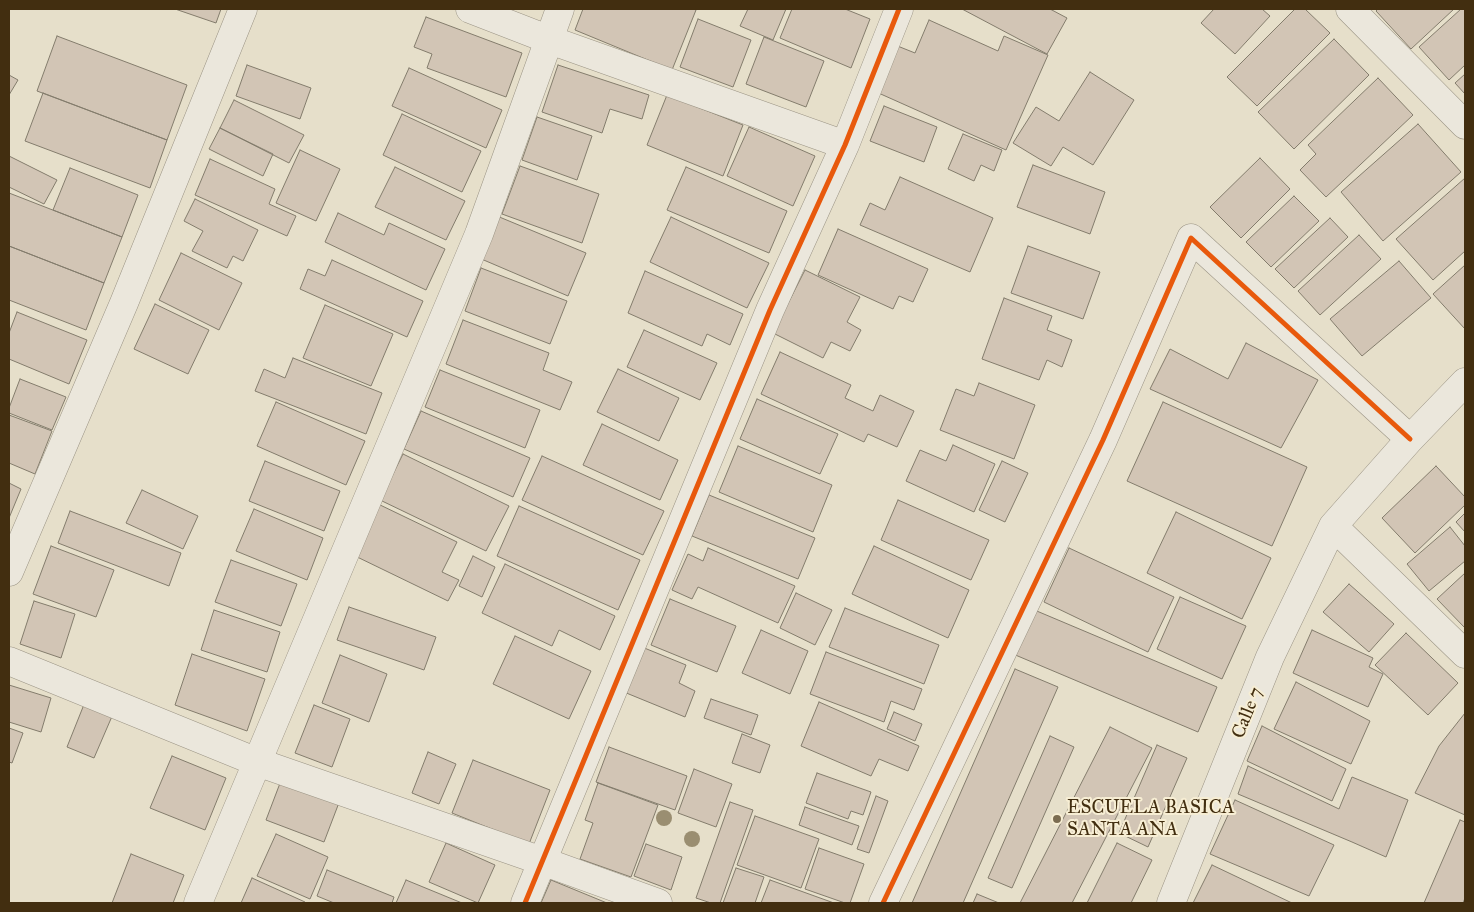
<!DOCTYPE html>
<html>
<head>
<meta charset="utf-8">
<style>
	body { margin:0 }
	#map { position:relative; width:1474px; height:912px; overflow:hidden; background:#e6dfca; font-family:"IM FELL Great Primer",serif }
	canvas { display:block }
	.frame { position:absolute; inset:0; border:10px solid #422e10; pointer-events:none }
</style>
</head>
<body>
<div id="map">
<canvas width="1474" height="912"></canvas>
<div class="frame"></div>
</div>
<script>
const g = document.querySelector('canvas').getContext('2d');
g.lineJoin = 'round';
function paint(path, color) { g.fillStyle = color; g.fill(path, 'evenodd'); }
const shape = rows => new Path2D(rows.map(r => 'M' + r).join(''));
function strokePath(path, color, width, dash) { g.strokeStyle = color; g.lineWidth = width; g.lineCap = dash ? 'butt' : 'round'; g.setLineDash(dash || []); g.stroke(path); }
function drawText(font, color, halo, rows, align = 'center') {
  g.font = font + ' "IM FELL Great Primer",serif'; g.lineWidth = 4; g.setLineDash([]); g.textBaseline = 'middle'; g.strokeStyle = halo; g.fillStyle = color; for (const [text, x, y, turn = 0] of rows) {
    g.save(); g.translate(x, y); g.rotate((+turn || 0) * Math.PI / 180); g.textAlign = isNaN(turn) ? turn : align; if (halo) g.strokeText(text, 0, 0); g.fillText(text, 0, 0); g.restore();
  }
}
const building = shape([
	[175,9,221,9,216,23,175,9],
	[583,9,693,9,696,10,672,70,575,30,583,9],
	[748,9,786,9,773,40,740,26,748,9],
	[792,9,845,9,870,19,851,68,780,38,792,9],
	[962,9,1050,9,1067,18,1047,54,962,9],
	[1214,9,1262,9,1270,16,1235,54,1201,23,1214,9],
	[1295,9,1305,9,1330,33,1257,106,1227,77,1295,9],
	[1378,9,1454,9,1411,49,1376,11,1378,9],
	[1461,9,1465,9,1465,65,1449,80,1419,47,1461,9],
	[426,17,522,53,506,97,427,68,432,54,414,47,426,17],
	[698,19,751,40,733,87,680,67,698,19],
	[929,20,998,51,1004,36,1048,55,1006,150,874,91,895,45,915,53,929,20],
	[57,36,187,85,167,140,37,91,57,36],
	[764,37,824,61,806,107,746,84,764,37],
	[1334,39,1369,75,1294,149,1258,112,1334,39],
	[247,65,311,88,300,119,236,96,247,65],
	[558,65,649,95,642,119,610,109,602,133,542,112,558,65],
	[409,68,502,110,486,148,392,106,409,68],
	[1090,72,1134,100,1093,165,1063,147,1051,166,1013,143,1036,107,1059,121,1090,72],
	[1465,74,1465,94,1455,83,1465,74],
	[9,75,18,80,9,95,9,75],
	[1378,78,1413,115,1326,197,1300,170,1316,154,1308,145,1378,78],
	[43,93,167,140,150,188,25,141,43,93],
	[667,95,743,125,723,176,647,145,667,95],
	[234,100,304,135,289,163,220,128,234,100],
	[884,106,937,127,924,162,870,141,884,106],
	[402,114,481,151,462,192,383,155,402,114],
	[537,117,592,136,577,180,522,160,537,117],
	[1418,124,1461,172,1383,241,1341,192,1418,124],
	[749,127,815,156,793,206,727,176,749,127],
	[220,128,273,154,263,176,209,149,220,128],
	[963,134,1002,150,994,171,981,165,974,181,948,169,963,134],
	[300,150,340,169,316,221,276,203,300,150],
	[9,156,57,180,44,204,9,187,9,156],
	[1260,158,1290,189,1241,238,1210,207,1260,158],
	[210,159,275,189,269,204,296,216,287,236,195,195,210,159],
	[1033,165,1105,192,1090,234,1017,207,1033,165],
	[520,166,599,194,582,243,502,214,520,166],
	[395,167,465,201,446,240,375,207,395,167],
	[686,167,787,211,769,253,667,210,686,167],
	[70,168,138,195,122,237,53,210,70,168],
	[900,177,993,218,970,272,860,225,870,203,885,210,900,177],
	[1465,178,1465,251,1433,280,1396,239,1465,178],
	[9,193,122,237,104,283,9,246,9,193],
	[1294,196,1319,221,1271,267,1246,242,1294,196],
	[195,199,258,230,243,261,233,256,227,268,192,251,203,231,184,221,195,199],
	[338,213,384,235,389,223,445,249,426,290,325,242,338,213],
	[497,216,586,253,568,296,479,258,497,216],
	[671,217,769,263,747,308,650,262,671,217],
	[1330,218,1348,237,1294,288,1275,269,1330,218],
	[838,229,928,269,913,302,899,296,893,309,818,275,838,229],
	[1359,235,1381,259,1320,315,1298,291,1359,235],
	[9,246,104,283,86,330,9,300,9,246],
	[1028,246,1100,272,1083,319,1011,293,1028,246],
	[181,253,242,283,219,330,159,300,181,253],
	[332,260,423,301,407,337,300,289,308,269,325,276,332,260],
	[1399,261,1431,298,1362,356,1330,319,1399,261],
	[1465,265,1465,329,1433,294,1465,265],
	[481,268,567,301,550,344,465,311,481,268],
	[805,270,860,297,847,322,861,330,850,351,831,342,823,358,773,333,805,270],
	[645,271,743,314,730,345,707,334,702,346,628,313,645,271],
	[1004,298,1052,316,1047,330,1072,340,1062,367,1047,360,1039,380,982,359,1004,298],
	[155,304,209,330,188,374,134,349,155,304],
	[325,305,393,334,371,386,303,358,325,305],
	[17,312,87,340,69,384,9,359,9,333,17,312],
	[463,320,549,353,543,370,572,382,560,410,446,364,463,320],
	[644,330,717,363,700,400,627,367,644,330],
	[1246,343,1318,380,1281,448,1150,389,1170,349,1228,379,1246,343],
	[780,352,851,385,845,398,873,411,880,395,914,411,897,447,868,434,864,442,761,394,780,352],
	[293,358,382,393,366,434,255,391,264,369,285,378,293,358],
	[618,369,679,398,659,441,597,412,618,369],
	[440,370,540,410,525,448,425,407,440,370],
	[20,379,66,397,52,430,9,413,9,408,20,379],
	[979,383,1035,405,1014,459,940,430,956,389,974,396,979,383],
	[757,399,838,434,820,474,740,439,757,399],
	[276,402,365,441,346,485,257,446,276,402],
	[1163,402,1307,467,1272,546,1127,481,1163,402],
	[421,411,530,458,513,497,404,449,421,411],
	[9,415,52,431,35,474,9,463,9,415],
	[602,424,678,460,660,500,583,465,602,424],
	[953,445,995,464,974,512,906,481,920,450,946,461,953,445],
	[738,446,832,485,813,532,719,492,738,446],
	[403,454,509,506,486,551,380,500,403,454],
	[542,456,664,511,643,555,522,500,542,456],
	[265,461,340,491,324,531,249,501,265,461],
	[1002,461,1028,473,1005,522,979,510,1002,461],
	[1436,466,1465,497,1465,505,1415,553,1382,518,1436,466],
	[9,483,21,489,9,518,9,483],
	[142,490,198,516,183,549,126,523,142,490],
	[709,495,815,538,798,579,692,536,709,495],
	[898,500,989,540,971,580,881,540,898,500],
	[376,503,457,542,442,572,459,580,448,601,351,554,376,503],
	[519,506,640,560,618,610,497,556,519,506],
	[254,509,323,538,307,580,236,551,254,509],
	[70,511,181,553,169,586,58,543,70,511],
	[1176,512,1271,558,1242,619,1147,573,1176,512],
	[1465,513,1465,532,1456,522,1465,513],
	[1450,527,1465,546,1465,561,1429,591,1407,564,1450,527],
	[51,546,114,570,96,617,33,594,51,546],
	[874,546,969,590,948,638,852,594,874,546],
	[708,548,795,586,778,623,698,587,692,599,672,590,688,554,703,561,708,548],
	[1069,548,1174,597,1148,652,1044,602,1069,548],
	[473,556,495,567,482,597,459,586,473,556],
	[231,560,297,584,281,626,215,602,231,560],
	[505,564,615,616,600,650,559,630,552,646,482,613,505,564],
	[1465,573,1465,628,1437,599,1465,573],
	[1349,584,1394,624,1369,652,1323,612,1349,584],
	[796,593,832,610,815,645,780,628,796,593],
	[1180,597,1246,626,1222,679,1157,649,1180,597],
	[670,599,736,626,717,672,651,645,670,599],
	[34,601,75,614,61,658,20,644,34,601],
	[349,607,436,637,424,670,337,640,349,607],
	[845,608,939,645,924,684,829,647,845,608],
	[1032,609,1217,687,1198,732,1013,654,1032,609],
	[214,610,280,632,267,672,201,650,214,610],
	[761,630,808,651,790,694,742,673,761,630],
	[1312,630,1373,658,1369,667,1383,674,1368,707,1293,673,1312,630],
	[1406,633,1458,683,1428,715,1375,665,1406,633],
	[515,636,591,671,569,719,493,684,515,636],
	[637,645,686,665,679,683,695,691,685,717,619,690,637,645],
	[826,652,922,689,914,710,891,701,884,722,810,694,826,652],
	[192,654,265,679,247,731,175,705,192,654],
	[340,655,387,674,369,722,322,703,340,655],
	[1015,669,1058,687,963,903,912,903,1015,669],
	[1296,682,1370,721,1351,764,1274,729,1296,682],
	[9,685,51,698,41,732,9,722,9,685],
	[711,699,758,715,751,735,704,718,711,699],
	[85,702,113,714,94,758,67,747,85,702],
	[819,702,919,746,908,771,879,759,871,776,801,746,819,702],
	[314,705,350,719,332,767,295,753,314,705],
	[894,712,922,724,915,741,887,729,894,712],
	[1465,713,1465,815,1415,793,1439,746,1465,713],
	[1262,726,1346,769,1332,801,1247,761,1262,726],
	[1110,727,1152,748,1072,903,1020,903,1110,727],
	[9,728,23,733,12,763,9,762,9,728],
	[742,734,770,745,760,773,732,763,742,734],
	[1050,736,1074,747,1012,888,988,878,1050,736],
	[1157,745,1187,758,1148,847,1119,833,1157,745],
	[609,747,687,776,675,810,596,782,609,747],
	[428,752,456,764,439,804,412,793,428,752],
	[172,756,226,778,205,830,150,808,172,756],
	[473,760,550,790,529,844,452,813,473,760],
	[1248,766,1339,809,1352,777,1408,800,1386,857,1352,842,1238,794,1248,766],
	[694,769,732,784,716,827,678,813,694,769],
	[817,773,871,792,863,815,851,811,848,819,806,803,817,773],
	[282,778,340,800,324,842,266,820,282,778],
	[598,783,658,805,631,877,580,859,593,823,585,820,598,783],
	[876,796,888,801,869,853,857,849,876,796],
	[1235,800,1334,845,1309,896,1210,854,1235,800],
	[730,802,753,810,720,903,711,903,696,898,730,802],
	[805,807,859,826,852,845,799,825,805,807],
	[755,816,819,839,801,888,737,865,755,816],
	[1460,820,1465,822,1465,898,1463,903,1424,903,1460,820],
	[276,834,328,857,310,899,257,876,276,834],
	[446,843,495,865,478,903,429,882,446,843],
	[1117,843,1152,860,1131,903,1087,903,1117,843],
	[646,844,682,857,671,890,634,876,646,844],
	[819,848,864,864,850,903,845,903,805,889,819,848],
	[131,854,184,875,173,903,112,903,131,854],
	[1212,865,1292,903,1193,903,1212,865],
	[736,868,764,877,755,903,723,903,736,868],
	[327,870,394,897,392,903,334,903,317,896,327,870],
	[252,878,305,902,305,903,241,903,252,878],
	[406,880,462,903,396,903,406,880],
	[551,880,607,903,541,903,551,880],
	[770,880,834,903,761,903,770,880],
	[977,894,999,903,973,903,977,894]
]);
paint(building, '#d2c5b5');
strokePath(building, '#837c6c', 1);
const minor = shape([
	[470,9,550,40,845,145],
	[1350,9,1465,125],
	[1333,526,1465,654],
	[9,572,124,303,243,9],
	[9,661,257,762,542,861,658,903],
	[198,903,479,234,560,9],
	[525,903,770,310,845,145,899,9],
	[883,903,1103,440,1191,238,1410,439],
	[1171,903,1270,657,1333,526,1410,439,1465,382]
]);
strokePath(minor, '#9b9485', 29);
strokePath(minor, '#ebe7dc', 28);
strokePath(shape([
	[525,903,770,310,845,145,899,9],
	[883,903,1103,440,1191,238,1410,439]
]), '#e8590c', 5);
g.fillStyle = '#9a8e71';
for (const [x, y] of [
	[664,818],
	[692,839]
]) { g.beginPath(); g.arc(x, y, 8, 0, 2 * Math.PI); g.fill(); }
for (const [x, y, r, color] of [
	[1057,819,5,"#7b6c51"]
]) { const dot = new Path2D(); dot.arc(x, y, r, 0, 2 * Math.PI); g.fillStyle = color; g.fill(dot); strokePath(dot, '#f7eed4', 2); }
drawText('19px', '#422e10', '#f7eed4', [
	["Calle 7",1248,713,-68]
]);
drawText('19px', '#422e10', '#f7eed4', [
	["ESCUELA BASICA",1067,808],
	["SANTA ANA",1067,830]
], 'left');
</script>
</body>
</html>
